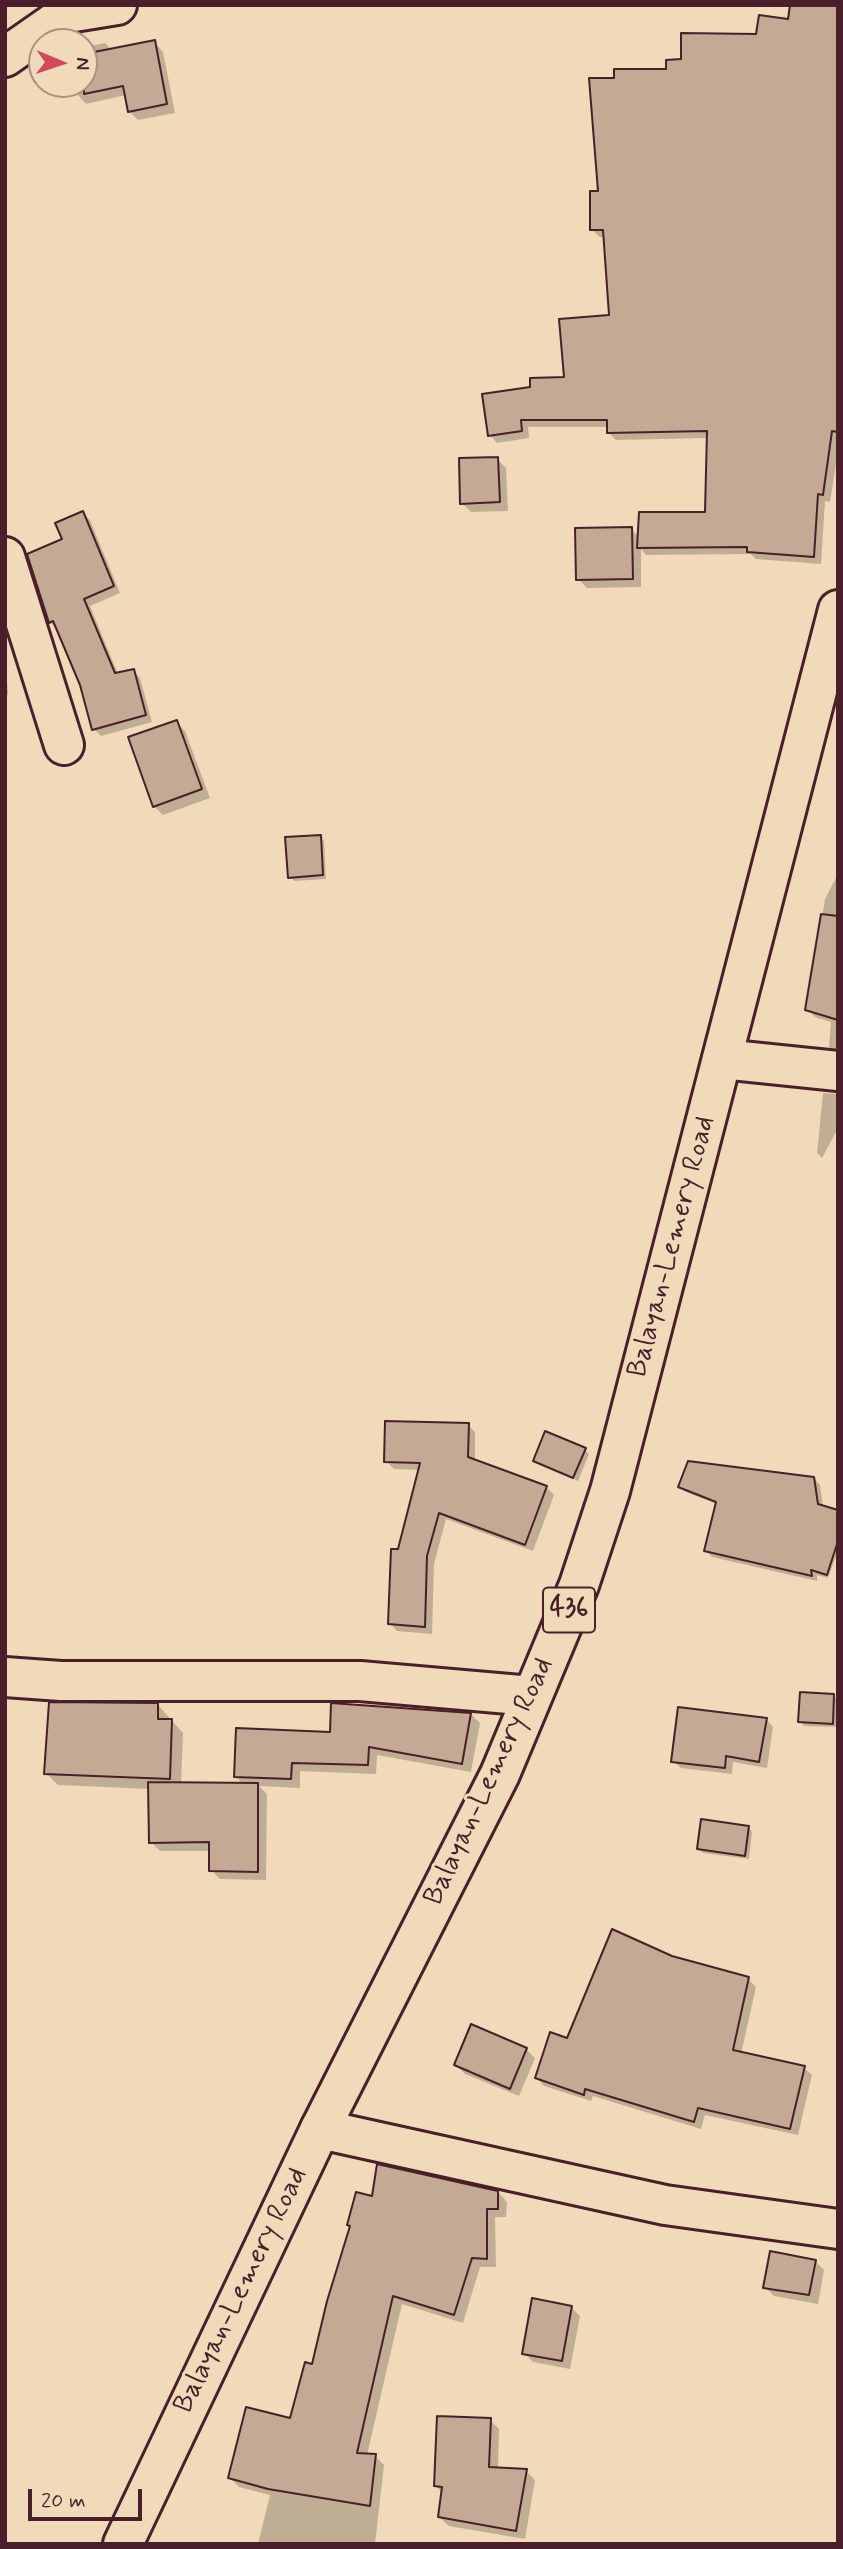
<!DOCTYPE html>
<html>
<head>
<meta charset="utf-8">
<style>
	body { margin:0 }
	#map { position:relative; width:843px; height:2549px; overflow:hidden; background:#f0dab9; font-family:Mynerve,sans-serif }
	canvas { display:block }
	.frame { position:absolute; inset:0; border:7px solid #4a1f2b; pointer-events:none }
	.north { position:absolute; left:28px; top:28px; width:70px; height:70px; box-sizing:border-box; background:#f0dab9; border:2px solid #ae8f80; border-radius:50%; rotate:92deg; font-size:19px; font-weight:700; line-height:28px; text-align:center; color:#4a1f2b }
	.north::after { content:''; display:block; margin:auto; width:24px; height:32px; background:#d1495b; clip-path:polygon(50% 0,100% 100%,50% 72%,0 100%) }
	.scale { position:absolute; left:28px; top:2489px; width:114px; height:32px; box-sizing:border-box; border:4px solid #4a1f2b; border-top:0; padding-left:9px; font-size:21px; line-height:24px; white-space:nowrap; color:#4a1f2b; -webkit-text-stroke:5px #f0dab9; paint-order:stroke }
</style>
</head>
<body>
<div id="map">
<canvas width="843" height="2549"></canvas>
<div class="frame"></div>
<div class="north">N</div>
<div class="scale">20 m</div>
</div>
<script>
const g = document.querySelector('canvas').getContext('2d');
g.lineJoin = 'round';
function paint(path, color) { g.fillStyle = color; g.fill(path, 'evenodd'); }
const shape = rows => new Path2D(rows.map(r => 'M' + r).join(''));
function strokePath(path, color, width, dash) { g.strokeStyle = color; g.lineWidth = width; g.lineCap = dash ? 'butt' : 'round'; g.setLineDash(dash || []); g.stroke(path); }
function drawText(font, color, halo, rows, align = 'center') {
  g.font = font + ' Mynerve,sans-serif'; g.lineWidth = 6; g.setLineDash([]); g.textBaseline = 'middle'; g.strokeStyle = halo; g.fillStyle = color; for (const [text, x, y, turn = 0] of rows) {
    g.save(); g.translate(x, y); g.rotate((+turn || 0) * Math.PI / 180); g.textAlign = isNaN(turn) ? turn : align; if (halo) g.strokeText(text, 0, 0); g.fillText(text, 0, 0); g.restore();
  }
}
paint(shape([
	[838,5,838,451,830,502,825,501,821,564,756,559,751,554,646,555,641,549,641,587,587,588,578,579,631,529,639,537,707,514,708,438,616,440,608,432,608,427,528,427,529,438,497,443,490,435,532,388,566,379,611,316,605,237,600,237,592,230,615,80,668,71,683,61],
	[154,42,163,52,175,113,138,120,129,111,126,95,86,104,77,94,75,84,84,84,84,47,105,43,112,50],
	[497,459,506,468,508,511,471,512,462,503],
	[83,513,90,520,120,593,90,606,118,674,133,670,140,678,152,722,101,736,94,729,82,684,57,629,50,622,64,540],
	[5,648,8,695,5,695],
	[176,722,185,731,210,798,163,815,154,806],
	[320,837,324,841,326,879,294,881,290,877],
	[838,874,838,1055,829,1047,831,1022,815,1017,807,1009,825,899],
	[823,1093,838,1094,838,1128,822,1158,817,1153],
	[468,1425,475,1432,475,1461,546,1487,554,1495,533,1551,446,1519,434,1564,432,1634,397,1631,390,1623,399,1551,421,1470,394,1469,386,1461],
	[585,1450,589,1454,578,1481,535,1461],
	[814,1478,820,1485,823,1507,838,1512,838,1551,828,1578,817,1575,817,1581,712,1557,706,1551,717,1504,686,1492,680,1486],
	[833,1695,838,1700,837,1727,804,1726,800,1721],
	[158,1705,183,1733,181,1784,244,1785,236,1777,332,1733,471,1714,480,1723,471,1772,377,1755,376,1774,300,1771,300,1788,259,1786,267,1794,266,1880,220,1879,211,1870,211,1851,160,1851,151,1842,150,1789,58,1785,46,1773],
	[766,1719,773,1727,767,1768,733,1762,732,1774,681,1768,673,1761],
	[748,1827,752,1832,749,1859,703,1853,699,1849],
	[671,1957,748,1979,756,1987,741,2054,804,2068,812,2075,798,2135,705,2115,701,2129,593,2096,591,2101,544,2086,537,2078,568,2040],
	[526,2049,535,2058,519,2096,465,2074,456,2065],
	[498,2192,507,2202,506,2217,495,2217,496,2267,480,2267,463,2323,402,2304,367,2455,375,2456,384,2465,375,2544,258,2544,270,2495,239,2487,230,2478,291,2420,373,2198],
	[815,2261,824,2270,818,2304,774,2296,765,2287],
	[571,2307,580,2316,570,2369,533,2362,524,2353],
	[490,2420,499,2429,498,2469,526,2471,535,2480,525,2539,449,2526,439,2517,443,2493,436,2486]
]), '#0003');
const building = shape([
	[790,5,838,5,838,432,832,431,823,495,818,494,814,557,747,552,747,547,637,548,639,512,705,512,707,431,607,433,607,420,521,420,522,431,488,436,482,394,530,387,530,378,564,377,559,319,609,315,603,230,590,230,590,191,598,191,589,78,614,78,614,69,666,69,666,60,681,59,681,33,756,34,759,15,788,19,790,5],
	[155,40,167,104,128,112,123,86,84,94,84,54,155,40],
	[498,457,500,502,460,504,459,458,498,457],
	[83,511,114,586,84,599,115,673,134,669,146,715,92,730,80,685,53,621,49,623,27,554,62,539,55,523,83,511],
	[632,527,633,579,576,580,575,528,632,527],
	[177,720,202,789,153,807,128,737,177,720],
	[321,835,323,875,288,878,285,837,321,835],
	[821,914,838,916,838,1020,805,1010,821,914],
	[385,1421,469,1423,468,1457,547,1486,525,1545,439,1513,427,1556,425,1627,388,1624,391,1549,398,1549,420,1463,384,1462,385,1421],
	[545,1431,586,1448,573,1478,533,1461,545,1431],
	[688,1461,814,1477,818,1504,838,1510,838,1541,827,1575,811,1570,812,1576,704,1551,716,1502,678,1487,688,1461],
	[800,1692,834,1694,833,1724,798,1722,800,1692],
	[49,1702,158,1703,158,1719,172,1719,170,1779,44,1774,49,1702],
	[331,1703,471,1713,462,1764,369,1747,368,1765,292,1763,291,1779,234,1777,236,1728,330,1732,331,1703],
	[678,1707,767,1718,759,1762,726,1756,725,1768,671,1762,678,1707],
	[148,1782,258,1783,258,1872,209,1871,209,1842,149,1843,148,1782],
	[701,1819,749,1826,745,1856,697,1849,701,1819],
	[612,1929,672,1956,749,1977,733,2050,805,2066,790,2129,698,2108,694,2122,585,2089,584,2095,535,2078,550,2032,567,2038,612,1929],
	[471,2024,527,2048,510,2089,454,2065,471,2024],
	[377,2164,498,2191,498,2209,487,2209,487,2259,472,2258,454,2315,393,2296,357,2453,376,2454,370,2506,268,2489,228,2478,246,2407,290,2418,305,2362,312,2364,327,2301,350,2226,347,2225,356,2192,372,2196,377,2164],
	[770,2251,816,2260,809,2295,763,2288,770,2251],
	[532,2298,572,2306,562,2361,522,2354,532,2298],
	[437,2416,491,2418,489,2467,527,2469,516,2531,438,2517,442,2487,434,2486,437,2416]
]);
paint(building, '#c4a994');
strokePath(building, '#4a1f2b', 2);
const minor = shape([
	[5,57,68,13,117,5],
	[5,557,64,745],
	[722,1059,838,1071],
	[5,1677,61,1681,360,1681,532,1696],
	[320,2129,665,2205,838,2229]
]);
const major = shape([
	[123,2544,320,2129,500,1774,579,1585,610,1491,838,610]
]);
strokePath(minor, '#4a1f2b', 44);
strokePath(major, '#4a1f2b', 44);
strokePath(minor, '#f0dab9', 38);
strokePath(major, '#f0dab9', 38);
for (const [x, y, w] of [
	[569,1610,52]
]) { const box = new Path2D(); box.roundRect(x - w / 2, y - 22.5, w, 45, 5); g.fillStyle = '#f0dab9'; g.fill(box); strokePath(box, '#4a1f2b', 2); }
drawText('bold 26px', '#4a1f2b', null, [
	["436",569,1610]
]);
drawText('28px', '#4a1f2b', '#f0dab9', [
	["Balayan-Lemery Road",673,1247,-75],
	["Balayan-Lemery Road",490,1782,-65],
	["Balayan-Lemery Road",242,2291,-64]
]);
</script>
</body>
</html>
